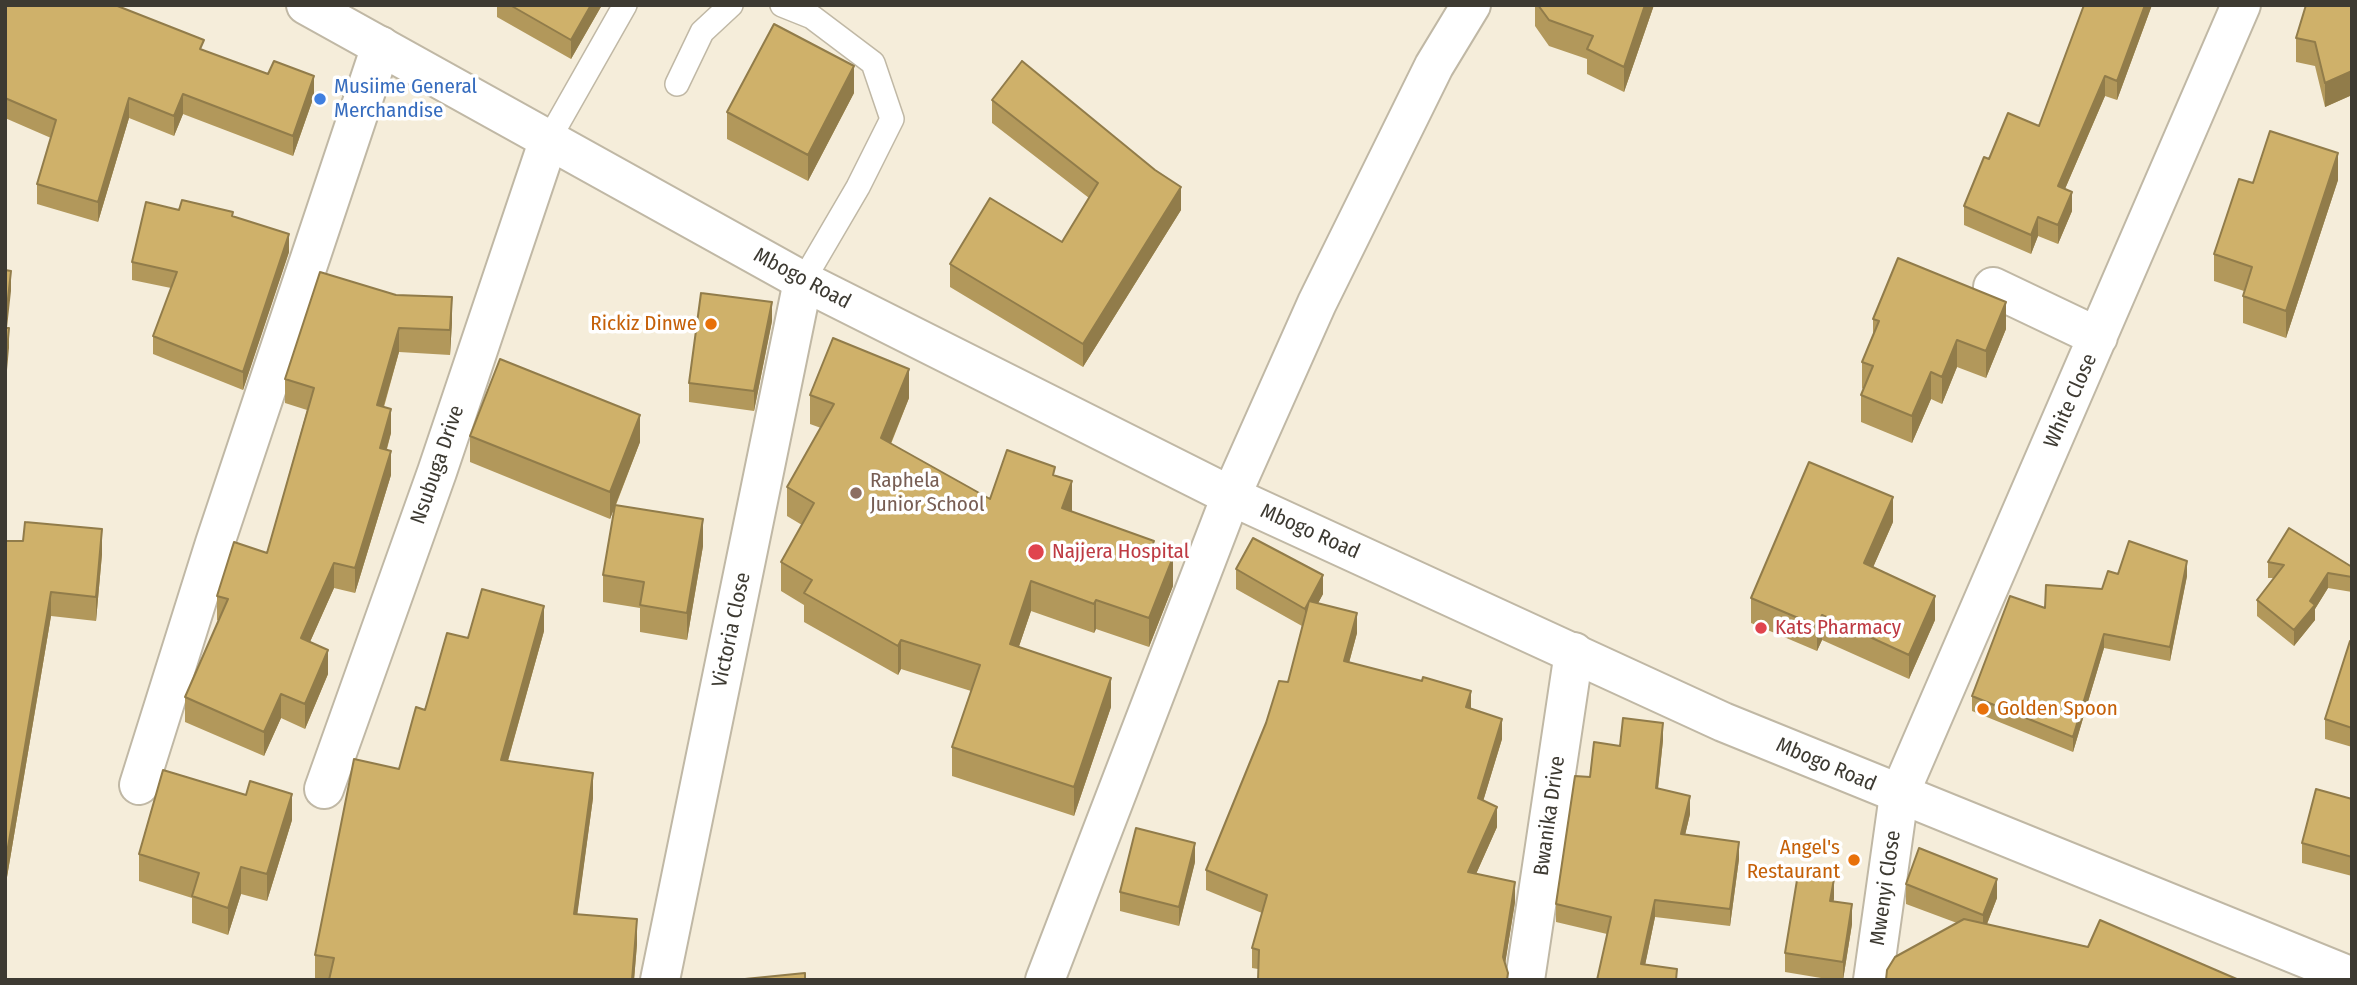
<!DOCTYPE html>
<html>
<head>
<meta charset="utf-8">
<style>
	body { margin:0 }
	#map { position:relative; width:2357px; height:985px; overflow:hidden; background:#f5edda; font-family:"Fira Sans Condensed",sans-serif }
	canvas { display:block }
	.frame { position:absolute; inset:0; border:7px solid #3d3a32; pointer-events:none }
</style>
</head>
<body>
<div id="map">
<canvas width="2357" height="985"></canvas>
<div class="frame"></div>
</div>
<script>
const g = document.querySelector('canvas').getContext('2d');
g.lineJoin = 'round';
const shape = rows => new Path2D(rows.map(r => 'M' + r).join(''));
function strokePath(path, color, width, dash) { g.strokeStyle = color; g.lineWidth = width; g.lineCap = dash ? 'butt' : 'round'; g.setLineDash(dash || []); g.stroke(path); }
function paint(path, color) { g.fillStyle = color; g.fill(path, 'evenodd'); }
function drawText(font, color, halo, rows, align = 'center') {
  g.font = font + ' "Fira Sans Condensed",sans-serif'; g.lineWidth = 7; g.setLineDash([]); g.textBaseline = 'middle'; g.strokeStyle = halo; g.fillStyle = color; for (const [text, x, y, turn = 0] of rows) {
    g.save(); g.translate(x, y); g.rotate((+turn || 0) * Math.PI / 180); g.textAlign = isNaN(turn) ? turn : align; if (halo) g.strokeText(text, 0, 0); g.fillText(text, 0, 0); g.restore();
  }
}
const lane = shape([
	[782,5,812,17,873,63,892,119,858,187,803,281],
	[677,84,702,32,731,5],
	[549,139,625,5]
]);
const street = shape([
	[1993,287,2098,337],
	[139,785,215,543,381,46],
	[324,789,437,472,549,139],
	[660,980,803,281],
	[1045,980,1231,496,1317,303,1434,66,1471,5],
	[1525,980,1574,652],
	[1873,980,1899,795,2241,5]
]);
const secondary = shape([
	[306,5,803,281,1231,496,1723,722,2352,977]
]);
strokePath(lane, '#c0b8a5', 26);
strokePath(street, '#c0b8a5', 42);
strokePath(secondary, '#c0b8a5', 42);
strokePath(lane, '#fff', 23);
strokePath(street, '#fff', 38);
strokePath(secondary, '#fff', 38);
paint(shape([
	[5,5,204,50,314,96,293,156,183,114,174,136,129,118,98,222,37,204,37,184,51,138,5,118],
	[497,5,602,5,571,59,497,17],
	[1535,5,1654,5,1624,92,1587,74,1587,59,1549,46,1535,26],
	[2084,5,2152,5,2117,100,2105,96,2065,189,2072,211,2058,244,2038,236,2031,254,1964,225,1964,206,1989,159,2039,126],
	[2352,5,2352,95,2325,107,2315,66,2296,62,2296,38],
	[854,93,808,181,727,139,727,112],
	[992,100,1181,210,1083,367,950,287,950,264,1062,242,1089,198,992,123],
	[2338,180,2286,338,2243,323,2243,296,2244,291,2214,281,2214,254,2253,183],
	[179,210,233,216,289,252,243,390,153,354,153,336,171,288,132,280,132,262],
	[320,272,452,322,450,355,399,352,384,407,391,433,387,449,391,475,355,593,334,588,310,642,328,674,305,729,281,718,264,756,185,722,185,697,219,621,217,620,217,596,267,553,307,410,285,403,285,379],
	[1873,319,2006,329,1986,378,1957,367,1942,404,1931,399,1912,443,1861,422,1861,395,1863,389,1862,388,1862,362,1873,334],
	[772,321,754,411,689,402,689,383],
	[810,395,909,398,891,444,990,499,1055,476,1071,511,1154,550,1173,586,1149,647,1096,629,1094,633,1031,611,1019,646,1111,707,1074,816,952,776,952,747,971,691,901,669,898,675,804,622,804,605,781,591,781,562,802,525,787,516,787,487,821,428,810,424],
	[470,436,640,442,616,505,703,546,687,640,640,632,640,608,603,602,603,575,615,506,610,519,470,462],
	[1893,522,1873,567,1935,620,1909,679,1822,640,1817,651,1751,623,1751,598],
	[5,541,23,541,102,554,96,621,51,616,6,883],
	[2268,562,2352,567,2352,592,2328,588,2315,609,2315,620,2294,646,2257,616,2257,600,2273,578,2268,578],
	[1236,569,1323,594,1318,603,1357,633,1349,663,1471,709,1502,739,1483,801,1497,827,1476,874,1515,902,1505,963,1508,980,1258,980,1258,969,1252,968,1252,948,1262,913,1206,890,1206,870,1288,682,1302,626,1236,589],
	[2118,574,2187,576,2170,661,2104,648,2073,752,1972,711,1972,696,2045,608,2102,589],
	[544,631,508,761,593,798,577,914,637,944,634,980,315,980,315,955,425,710,468,638],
	[2352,641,2352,747,2325,739,2325,719],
	[1663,740,1658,789,1690,814,1685,835,1739,859,1730,926,1655,917,1645,965,1677,980,1597,980,1607,934,1556,922,1556,904,1590,777,1620,746],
	[2352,799,2352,876,2302,863,2302,843],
	[292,820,267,901,241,894,228,935,192,923,192,898,139,881,139,854],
	[1195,862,1179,926,1120,911,1120,892],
	[1906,884,1997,898,1987,924,2239,980,1957,923,1906,904],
	[1834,899,1833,901,1852,924,1843,980,1833,980,1785,972,1785,953]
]), '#b2985b');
paint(shape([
	[591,5,602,5,571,59,571,40],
	[1645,5,1654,5,1624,92,1624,67],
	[2145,5,2152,5,2117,100,2117,81],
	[854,66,854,93,808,181,808,155],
	[2352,71,2352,95,2325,107,2325,83],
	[314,76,314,96,293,156,293,136],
	[2105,76,2105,96,2058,205,2058,186],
	[183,94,183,114,174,136,174,116],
	[129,98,129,118,98,222,98,202],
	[2338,153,2338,180,2286,338,2286,311],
	[1181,187,1181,210,1083,367,1083,344],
	[2072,192,2072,211,2058,244,2058,225],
	[2038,217,2038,236,2031,254,2031,235],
	[289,234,289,252,243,390,243,372],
	[11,271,11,291,5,346,5,326],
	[452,297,452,322,450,355,450,330],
	[772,302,772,321,754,411,754,391],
	[2006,302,2006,329,1986,378,1986,351],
	[9,328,9,348,6,381,6,361],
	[399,328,399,352,377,429,377,405],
	[1957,340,1957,367,1942,404,1942,377],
	[909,369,909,398,881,467,881,438],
	[1931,372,1931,399,1912,443,1912,416],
	[391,409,391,433,380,472,380,448],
	[640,415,640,442,610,519,610,492],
	[391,451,391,475,355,593,355,568],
	[1072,481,1072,511,1062,537,1062,508],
	[1893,497,1893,522,1864,588,1864,563],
	[703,519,703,546,687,640,687,613],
	[102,529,102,554,96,621,96,597],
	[1173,557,1173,586,1149,647,1149,618],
	[2187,561,2187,576,2170,661,2170,647],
	[334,563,334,588,301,662,301,638],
	[2328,573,2328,588,2315,609,2315,620,2294,646,2294,630,2310,601],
	[1323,575,1323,594,1305,628,1305,609],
	[1031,581,1031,611,1010,673,1010,644],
	[51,592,51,616,6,883,6,859],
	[1935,596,1935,620,1909,679,1909,655],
	[1096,600,1096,629,1094,633,1094,604],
	[544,606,544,631,501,785,501,760],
	[1357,613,1357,633,1344,681,1344,661],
	[1822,615,1822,640,1817,651,1817,626],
	[2104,634,2104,648,2073,752,2073,737],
	[901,640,901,669,898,675,898,646],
	[328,650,328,674,305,729,305,704],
	[1111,678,1111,707,1074,816,1074,787],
	[1471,691,1471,711,1466,707],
	[281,694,281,718,264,756,264,732],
	[1502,719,1502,739,1478,818,1478,798],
	[1663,723,1663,740,1656,806,1656,788],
	[593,773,593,798,574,939,574,914],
	[292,794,292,820,267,901,267,874],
	[1690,796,1690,814,1681,852,1681,834],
	[1497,807,1497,827,1468,892,1468,872],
	[1739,842,1739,859,1730,926,1730,909],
	[1195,843,1195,862,1179,926,1179,907],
	[241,867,241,894,228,935,228,908],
	[1834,879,1834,899,1830,920,1830,901],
	[1997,879,1997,898,1983,934,1983,915],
	[1515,882,1515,902,1503,977,1503,957],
	[1655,900,1655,917,1642,980,1641,964],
	[1852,904,1852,924,1843,980,1843,962],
	[637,919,637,944,634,980,632,980]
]), '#917c4a');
const building = shape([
	[5,5,115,5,204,40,200,49,268,74,274,61,314,76,293,136,183,94,174,116,129,98,98,202,37,184,56,120,5,98,5,5],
	[510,5,591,5,571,40,510,5],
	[1538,5,1645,5,1624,67,1587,49,1593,36,1549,20,1538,5],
	[2084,5,2145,5,2117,81,2105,76,2058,186,2072,192,2058,225,2038,217,2031,235,1964,206,1984,157,1989,159,2008,113,2039,126,2084,5],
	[2306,5,2352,5,2352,71,2325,83,2315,42,2296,38,2306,5],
	[774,24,854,66,808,155,727,112,774,24],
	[1022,61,1155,170,1181,187,1083,344,950,264,990,198,1062,242,1098,183,992,100,1022,61],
	[2270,131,2338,153,2286,311,2243,296,2252,267,2214,254,2239,179,2253,183,2270,131],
	[182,200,233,212,232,216,289,234,243,372,153,336,177,272,132,262,146,202,179,210,182,200],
	[1898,258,2006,302,1986,351,1957,340,1942,377,1931,372,1912,416,1861,395,1873,366,1862,362,1879,321,1873,319,1898,258],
	[5,270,11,271,5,326,5,270],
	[320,272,396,295,452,297,450,330,399,328,377,405,391,409,380,448,391,451,355,568,334,563,301,638,328,650,305,704,281,694,264,732,185,697,228,599,217,596,234,542,267,553,314,388,285,379,320,272],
	[701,293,772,302,754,391,689,383,701,293],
	[5,328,9,328,6,361,5,361,5,328],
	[833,338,909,369,881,438,990,499,1007,450,1055,467,1053,475,1072,481,1062,508,1154,541,1151,549,1173,557,1149,618,1096,600,1094,604,1031,581,1010,644,1111,678,1074,787,952,747,980,665,901,640,898,646,804,593,812,580,781,562,814,503,787,487,834,404,810,395,833,338],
	[500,359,640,415,610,492,470,436,500,359],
	[1809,462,1893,497,1864,563,1935,596,1909,655,1822,615,1817,626,1751,598,1809,462],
	[615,505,703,519,687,613,640,605,644,582,603,575,615,505],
	[25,522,102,529,96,597,51,592,6,859,5,541,23,541,25,522],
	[2289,528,2352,567,2352,577,2328,573,2310,601,2315,605,2294,630,2257,600,2284,565,2268,562,2289,528],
	[1253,538,1323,575,1305,609,1236,569,1253,538],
	[2129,541,2187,561,2170,647,2104,634,2073,737,1972,696,2010,596,2045,608,2046,585,2102,589,2108,571,2118,574,2129,541],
	[482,589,544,606,501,760,593,773,574,914,637,919,632,980,329,980,334,958,315,955,354,759,399,769,416,707,425,710,447,633,468,638,482,589],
	[1309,601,1357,613,1344,661,1422,681,1423,677,1471,691,1466,707,1502,719,1478,798,1497,807,1468,872,1515,882,1503,957,1508,973,1507,980,1312,980,1307,979,1307,980,1258,980,1259,950,1252,948,1267,895,1206,870,1266,723,1279,681,1288,682,1309,601],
	[2350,641,2352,641,2352,728,2325,719,2350,641],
	[1623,718,1663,723,1656,788,1690,796,1681,834,1739,842,1730,909,1655,900,1641,964,1677,969,1676,980,1597,980,1611,917,1556,904,1575,776,1590,777,1594,742,1620,746,1623,718],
	[163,770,246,795,250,781,292,794,267,874,241,867,228,908,192,896,199,873,139,854,163,770],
	[2316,789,2352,799,2352,857,2302,843,2316,789],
	[1136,828,1195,843,1179,907,1120,892,1136,828],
	[1919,848,1997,879,1983,915,1906,884,1919,848],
	[1798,874,1834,879,1830,901,1852,904,1843,962,1785,953,1798,874],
	[1964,919,2088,947,2100,920,2239,980,1886,980,1887,970,1895,957,1964,919],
	[805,973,805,980,735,980,805,973]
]);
paint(building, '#cfb16a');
strokePath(building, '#917c4a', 2);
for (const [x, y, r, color] of [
	[320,99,7,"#3f7fe0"],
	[711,324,7,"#e8710a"],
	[856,493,7,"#8d6e63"],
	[1036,552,9,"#e0444e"],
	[1761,628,7,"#e0444e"],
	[1983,709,7,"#e8710a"],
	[1854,860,7,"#e8710a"]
]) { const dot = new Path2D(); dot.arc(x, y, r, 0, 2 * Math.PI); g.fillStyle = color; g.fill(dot); strokePath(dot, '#fff', 2.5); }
drawText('21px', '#366cbe', '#fff', [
	["Musiime General",334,87],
	["Merchandise",334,111]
], 'left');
drawText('21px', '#3d3a32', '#fff', [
	["Mbogo Road",802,279,28],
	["White Close",2071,401,-66],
	["Nsubuga Drive",438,465,-71],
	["Mbogo Road",1310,532,24],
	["Victoria Close",732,630,-78],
	["Mbogo Road",1826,765,23],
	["Bwanika Drive",1550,816,-82],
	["Mwenyi Close",1886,888,-82]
]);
drawText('21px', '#c56008', '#fff', [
	["Rickiz Dinwe",697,324],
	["Golden Spoon",1997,709,"left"],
	["Angel's",1840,848],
	["Restaurant",1840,872]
], 'right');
drawText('21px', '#785e54', '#fff', [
	["Raphela",870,481],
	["Junior School",870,505]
], 'left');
drawText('21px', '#be3a42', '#fff', [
	["Najjera Hospital",1052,552],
	["Kats Pharmacy",1775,628]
], 'left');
</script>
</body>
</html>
